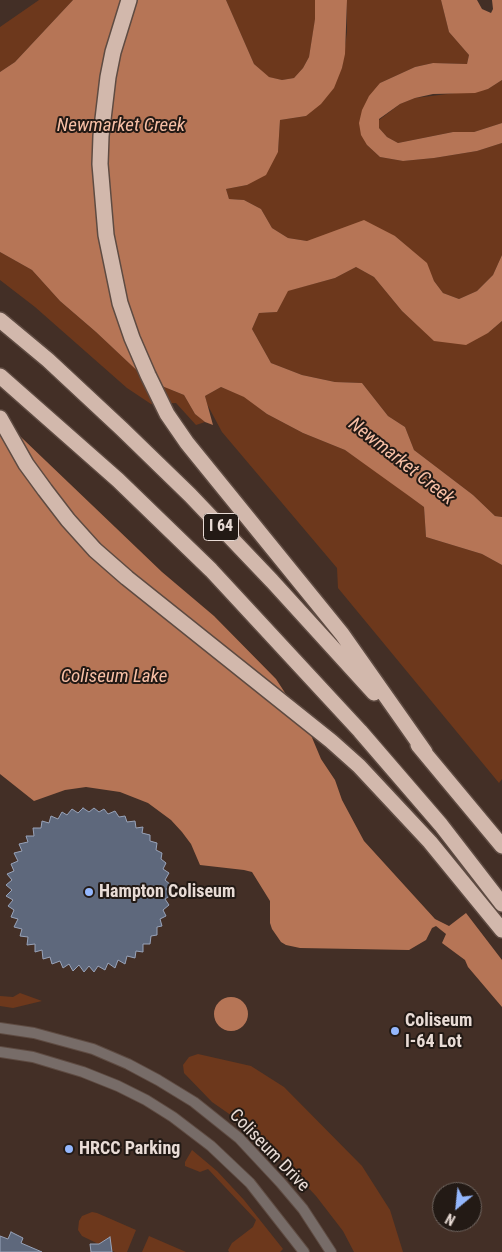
<!DOCTYPE html>
<html>
<head>
<meta charset="utf-8">
<style>
	body { margin:0 }
	#map { position:relative; width:502px; height:1252px; overflow:hidden; background:#432f26; font-family:"Roboto Condensed",sans-serif }
	canvas { display:block }
	.north { position:absolute; left:432px; top:1182px; width:50px; height:50px; box-sizing:border-box; background:#231a15; border:1px solid #726862; border-radius:50%; rotate:208deg; font-size:14px; font-weight:700; line-height:20px; text-align:center; color:#e9dcd6 }
	.north::after { content:''; display:block; margin:auto; width:18px; height:22px; background:#94b7fd; clip-path:polygon(50% 0,100% 100%,50% 72%,0 100%) }
</style>
</head>
<body>
<div id="map">
<canvas width="502" height="1252"></canvas>
<div class="north">N</div>
</div>
<script>
const g = document.querySelector('canvas').getContext('2d');
g.lineJoin = 'round';
function paint(path, color) { g.fillStyle = color; g.fill(path, 'evenodd'); }
const shape = rows => new Path2D(rows.map(r => 'M' + r).join(''));
function strokePath(path, color, width, dash) { g.strokeStyle = color; g.lineWidth = width; g.lineCap = dash ? 'butt' : 'round'; g.setLineDash(dash || []); g.stroke(path); }
function drawText(font, color, halo, rows, align = 'center') {
  g.font = font + ' "Roboto Condensed",sans-serif'; g.lineWidth = 4; g.setLineDash([]); g.textBaseline = 'middle'; g.strokeStyle = halo; g.fillStyle = color; for (const [text, x, y, turn = 0] of rows) {
    g.save(); g.translate(x, y); g.rotate((+turn || 0) * Math.PI / 180); g.textAlign = isNaN(turn) ? turn : align; if (halo) g.strokeText(text, 0, 0); g.fillText(text, 0, 0); g.restore();
  }
}
paint(shape([
	[39,0,73,0,15,62,0,72,0,27],
	[226,0,315,0,315,20,309,57,303,68,294,78,282,80,268,77,254,64],
	[347,0,441,0,449,32,469,55,467,64,433,63,415,67,380,83,367,145,380,157,403,161,434,158,477,151,502,143,502,255,493,275,477,291,459,299,443,293,434,281,426,263,395,236,307,241,288,238,272,228,261,209,244,200,229,199,226,189,247,185,278,152,280,120,306,116,342,68,347,32],
	[502,80,502,123,474,132,453,132,398,143,387,137,379,128,379,120,400,104,415,98,488,89],
	[0,252,32,270,60,301,96,332,147,380,184,395,195,414,205,422,196,425,176,403,151,404,127,388,35,307,0,280],
	[356,267,374,277,402,311,435,341,488,333,502,321,502,517,495,516,473,495,414,450,405,427,388,416,362,383,335,382,302,375,271,363,252,329,259,313,277,312,287,291,335,278],
	[221,387,245,397,267,414,303,433,345,450,387,479,424,507,426,537,482,554,502,565,502,779,499,783,338,588,337,568,222,432,207,404,205,396],
	[20,993,42,1001,13,1008,0,1006,0,996,13,997],
	[198,1054,251,1066,284,1087,362,1166,390,1210,403,1252,354,1252,343,1231,316,1196,286,1164,248,1127,212,1102,184,1073,183,1065,189,1057],
	[192,1150,217,1171,244,1200,283,1249,280,1252,229,1252,228,1250,232,1243,253,1227,256,1220,208,1169,200,1172,185,1166,185,1162],
	[92,1212,97,1213,136,1230,127,1252,115,1252,82,1236,78,1230,79,1221,82,1216],
	[149,1236,186,1252,142,1252]
]), '#6d381c');
paint(shape([
	[73,0,226,0,254,64,269,77,282,80,294,78,303,68,309,57,315,19,315,0,347,0,345,54,342,68,334,88,321,104,306,116,280,120,278,152,266,175,247,185,226,189,229,199,244,200,261,209,272,228,288,238,307,241,364,220,395,236,427,263,434,281,443,293,459,299,477,291,493,275,502,255,502,321,488,333,466,345,434,341,402,311,374,277,356,267,335,278,288,291,277,312,259,313,252,329,271,363,302,375,335,382,362,383,388,416,405,427,414,450,473,495,495,516,502,517,502,565,482,554,426,537,424,507,409,496,345,450,303,433,267,414,244,397,221,387,205,396,213,425,205,422,195,414,184,395,147,380,96,332,60,301,32,270,0,252,0,72,15,62],
	[441,0,477,0,482,9,491,13,493,9,492,0,502,0,502,80,488,89,475,93,433,94,415,98,400,104,379,119,379,128,387,137,398,143,453,132,474,132,502,123,502,143,477,151,434,158,403,161,380,157,367,145,361,135,359,123,362,110,369,96,380,83,415,67,433,63,467,64,469,55,449,32],
	[0,417,162,572,214,616,276,679,308,728,321,759,335,780,342,800,364,841,435,919,449,926,466,913,502,960,502,1007,468,967,465,960,442,943,446,934,436,926,432,928,426,940,409,950,300,948,286,945,281,942,272,929,270,923,270,901,252,872,244,870,200,865,191,844,182,832,171,820,148,803,120,792,86,787,65,790,34,801,0,774],
	'214 1014a17 17 0 1 1 34 0a17 17 0 1 1-34 0Z'
]), '#b67556');
const building = shape([
	[83,808,89,812,94,808,99,812,104,809,108,814,115,811,119,817,125,816,127,822,135,821,136,828,143,827,142,833,150,835,150,841,157,843,156,850,162,853,161,859,166,863,163,869,169,873,165,880,171,885,166,889,171,895,165,899,169,905,163,910,166,916,160,919,162,926,157,927,157,935,151,936,150,944,143,944,143,952,136,951,135,958,127,956,125,964,118,960,115,968,108,963,105,970,98,966,94,972,89,966,84,972,79,965,73,971,69,964,63,968,60,961,52,964,50,957,43,959,42,950,35,952,35,944,27,945,28,937,20,936,22,929,14,927,18,919,11,917,14,910,8,906,13,900,6,896,12,890,6,885,12,880,7,874,14,871,11,864,18,861,14,853,22,851,19,844,28,842,26,836,34,836,33,828,41,828,42,821,49,823,51,816,58,819,62,812,67,815,72,809,78,813,83,808],
	[11,1232,23,1238,21,1243,42,1252,0,1252,0,1236,8,1239,11,1232],
	[110,1237,112,1252,91,1252,90,1244,99,1244,110,1237]
]);
paint(building, '#5e687c');
strokePath(building, '#98a3b9', 1);
const tertiary = shape([
	[0,1028,34,1033,93,1049,128,1064,158,1080,194,1102,239,1138,281,1183,303,1209,331,1252],
	[0,1052,33,1057,83,1072,118,1086,146,1100,173,1117,211,1146,250,1183,304,1252]
]);
const motorway = shape([
	[129,0,113,52,108,77,101,136,100,164,106,235,120,303,132,338,148,375,167,414,187,443,342,634,425,752],
	[0,320,48,360,122,429,190,495,272,581,374,693],
	[0,376,118,480,211,570,360,731,441,825,502,904],
	[0,418,26,464,45,490,68,520,95,550,127,578,331,741,359,766,430,842,502,930],
	[418,745,502,846]
]);
strokePath(tertiary, '#5e4b42', 12);
strokePath(motorway, '#5e4b42', 18);
strokePath(tertiary, '#776c68', 10);
strokePath(motorway, '#d2b8ac', 15);
for (const [x, y, r, color] of [
	[89,892,5,"#94b7fd"],
	[395,1031,5,"#94b7fd"],
	[69,1149,5,"#94b7fd"]
]) { const dot = new Path2D(); dot.arc(x, y, r, 0, 2 * Math.PI); g.fillStyle = color; g.fill(dot); strokePath(dot, '#231a15', 2); }
for (const [x, y, w] of [
	[221,527,35]
]) { const box = new Path2D(); box.roundRect(x - w / 2, y - 13.5, w, 27, 4); g.fillStyle = '#231a15'; g.fill(box); strokePath(box, '#e9dcd6', 1); }
drawText('bold 16px', '#e9dcd6', null, [
	["I 64",221,527]
]);
drawText('bold 18px', '#e9dcd6', '#231a15', [
	["Hampton Coliseum",99,892],
	["Coliseum",405,1021],
	["I-64 Lot",405,1042],
	["HRCC Parking",79,1149]
], 'left');
drawText('18px', '#e9dcd6', '#231a15', [
	["Coliseum Drive",269,1151,46]
]);
drawText('italic 19px', '#f7bfa5', '#231a15', [
	["Newmarket Creek",121,126],
	["Newmarket Creek",401,462,38],
	["Coliseum Lake",114,677]
]);
</script>
</body>
</html>
